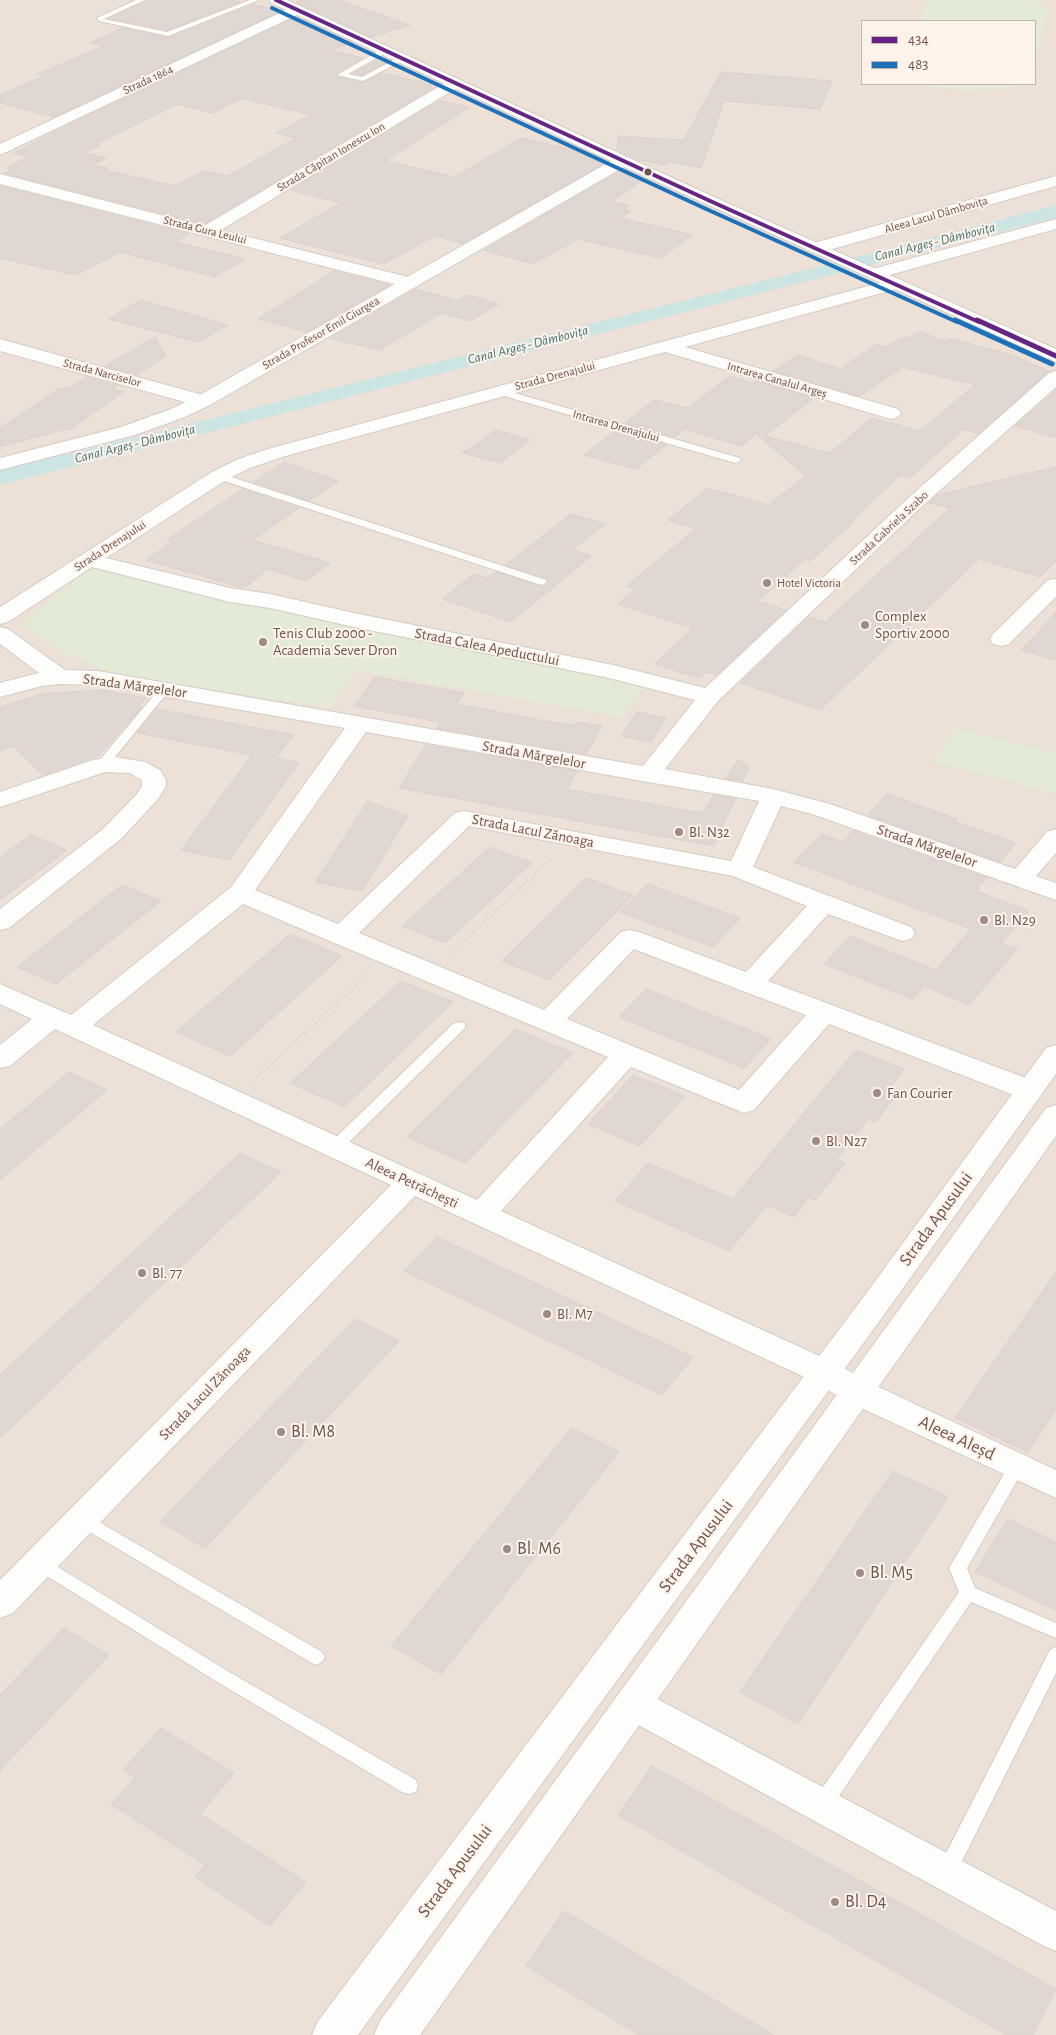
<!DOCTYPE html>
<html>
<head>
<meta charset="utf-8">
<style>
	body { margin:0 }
	#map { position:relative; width:1056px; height:2035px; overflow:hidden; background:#f4efe9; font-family:"Alegreya Sans",sans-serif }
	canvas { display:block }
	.legend { position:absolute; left:861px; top:20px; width:175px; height:65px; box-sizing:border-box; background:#fdf3ea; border:1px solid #c4b4ab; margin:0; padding:6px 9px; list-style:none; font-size:15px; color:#6f554d }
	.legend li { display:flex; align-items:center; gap:10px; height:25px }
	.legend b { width:25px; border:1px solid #c4b4ab }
</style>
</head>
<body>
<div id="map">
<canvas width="1056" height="2035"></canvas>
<ul class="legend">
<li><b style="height:6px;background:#662483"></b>434</li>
<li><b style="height:6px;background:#1d71b8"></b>483</li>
</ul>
</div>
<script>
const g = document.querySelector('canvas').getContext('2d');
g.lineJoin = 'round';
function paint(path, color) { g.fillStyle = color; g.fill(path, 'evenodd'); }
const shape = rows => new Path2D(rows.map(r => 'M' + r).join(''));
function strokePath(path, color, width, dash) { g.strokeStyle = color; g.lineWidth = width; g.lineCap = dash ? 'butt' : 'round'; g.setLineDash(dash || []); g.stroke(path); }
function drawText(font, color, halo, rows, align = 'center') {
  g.font = font + ' "Alegreya Sans",sans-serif'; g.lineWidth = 4; g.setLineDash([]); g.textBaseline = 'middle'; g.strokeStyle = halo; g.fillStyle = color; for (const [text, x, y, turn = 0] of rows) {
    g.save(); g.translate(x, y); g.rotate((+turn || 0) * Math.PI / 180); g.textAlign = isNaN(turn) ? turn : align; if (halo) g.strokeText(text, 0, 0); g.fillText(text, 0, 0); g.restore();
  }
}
paint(shape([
	[0,0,1056,0,1056,2035,0,2035],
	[862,21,1035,21,1035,84,862,84]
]), '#ede1d7');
paint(shape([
	[930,0,1035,0,1049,9,1035,68,1035,21,919,21,926,2],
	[926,84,1022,84,997,90,965,91,933,87],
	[95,565,368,632,378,622,650,674,624,718,356,670,330,708,112,673,61,652,21,623],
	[955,728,1056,753,1056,794,933,762]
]), '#e3ead5');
paint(shape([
	[1056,205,1056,217,836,274,0,485,0,471,822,266,1056,205]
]), '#cce4e3');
const building = shape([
	[150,0,231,0,240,2,167,30,110,18,150,0],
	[302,0,337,0,410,25,372,37,296,2,302,0],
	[253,5,282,10,54,117,0,103,0,95,44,76,38,74,104,46,90,43,123,28,169,38,253,5],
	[297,17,353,43,329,50,363,58,336,73,337,77,363,83,383,73,432,85,428,86,433,88,204,224,4,173,12,169,6,168,29,157,14,153,75,122,297,17],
	[242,98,311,115,276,133,296,138,228,176,204,171,175,186,105,170,108,168,92,165,106,158,85,153,100,145,96,144,177,104,212,113,242,98],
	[376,61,385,63,362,75,353,73,376,61],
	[721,72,832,81,820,109,724,101,701,168,669,162,665,165,639,160,617,150,618,136,684,140,721,72],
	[439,101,470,107,385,161,455,177,521,138,589,153,605,163,462,244,437,236,429,239,384,264,280,238,341,203,291,190,439,101],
	[622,170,643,180,612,201,630,206,624,210,631,211,620,218,693,235,660,258,578,239,533,264,484,250,622,170],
	[0,186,189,234,175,242,245,259,214,277,120,252,75,275,0,258,0,186],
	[334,271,390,285,307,332,258,319,334,271],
	[416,289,457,301,468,295,499,304,470,321,442,313,379,350,330,338,416,289],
	[141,300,228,325,198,342,109,319,141,300],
	[920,332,945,341,949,338,1009,354,1049,371,978,434,964,429,910,478,900,475,852,521,854,522,810,561,805,559,758,601,786,610,716,675,706,672,699,678,655,664,693,628,618,604,636,589,626,586,696,529,668,520,708,488,768,505,806,476,756,434,741,446,685,429,675,437,625,423,654,400,688,408,730,376,753,383,756,381,814,398,765,436,830,453,872,418,920,431,975,385,903,367,860,396,773,371,798,355,840,369,877,344,885,347,906,337,909,338,920,332],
	[155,337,166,356,136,375,105,366,155,337],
	[87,377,118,386,112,389,123,392,69,430,65,429,0,447,0,428,60,388,67,389,87,377],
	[1056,390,1056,438,1015,426,1056,390],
	[496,430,530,440,500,463,463,453,496,430],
	[616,430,666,445,636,469,584,455,616,430],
	[284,462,338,481,309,501,254,482,284,462],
	[1056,467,1056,561,1040,577,979,559,820,710,740,683,809,617,825,622,950,508,929,503,937,495,1056,467],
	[243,489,299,508,253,540,330,563,306,581,268,569,244,588,146,560,172,542,167,540,243,489],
	[571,514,605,524,572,550,591,556,511,622,442,599,474,574,488,578,496,572,542,587,548,584,547,578,506,565,571,514],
	[1056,612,1056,660,1021,650,1035,635,1056,612],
	[375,677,464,693,457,704,550,722,574,725,576,722,602,726,586,754,437,728,440,722,354,706,375,677],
	[102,690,146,698,139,706,142,707,98,756,43,775,13,746,0,751,0,707,41,694,102,690],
	[156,709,294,735,276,758,299,763,229,860,181,850,252,755,137,733,156,709],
	[637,712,666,718,651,742,622,736,637,712],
	[426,745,577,771,567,789,702,813,714,795,735,799,714,846,399,788,426,745],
	[738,760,749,766,743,781,725,778,738,760],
	[887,794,957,819,955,822,1016,843,1000,862,868,815,887,794],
	[368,801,408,816,362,891,315,882,368,801],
	[853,831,987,878,976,891,1029,911,1001,943,1017,949,969,1005,924,986,913,999,824,964,850,936,936,970,971,929,794,862,822,834,843,842,853,831],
	[31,835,67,850,0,900,0,857,31,835],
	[490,847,532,863,445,943,402,926,490,847],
	[586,878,633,895,550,980,502,961,586,878],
	[648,884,740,918,713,947,620,912,648,884],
	[122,885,161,901,56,984,17,967,122,885],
	[290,934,342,956,230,1056,176,1032,290,934],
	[401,981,453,1002,344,1107,290,1083,401,981],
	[647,989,771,1039,744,1068,619,1017,647,989],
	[516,1029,573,1053,465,1163,407,1137,516,1029],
	[856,1050,904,1069,891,1086,901,1090,875,1122,868,1119,836,1160,845,1163,815,1200,809,1197,794,1217,767,1205,729,1251,615,1201,648,1163,733,1199,856,1050],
	[69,1072,107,1090,0,1180,0,1129,69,1072],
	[633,1075,685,1096,640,1146,588,1124,633,1075],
	[240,1153,281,1172,0,1438,0,1375,240,1153],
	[437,1237,693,1357,662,1395,404,1271,437,1237],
	[1056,1272,1056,1410,1028,1452,955,1418,1056,1272],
	[355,1319,399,1341,205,1548,160,1522,355,1319],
	[572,1428,619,1452,441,1674,391,1646,572,1428],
	[893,1471,948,1497,798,1724,740,1692,893,1471],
	[1008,1519,1056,1542,1056,1610,975,1572,1008,1519],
	[64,1628,109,1655,0,1771,0,1695,64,1628],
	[161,1728,234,1773,200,1814,306,1882,270,1926,195,1877,205,1865,111,1804,135,1778,123,1770,161,1728],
	[652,1766,1056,1989,1033,2035,1007,2035,618,1815,652,1766],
	[564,1911,774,2035,639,2035,526,1966,564,1911]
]);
paint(building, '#e0d7d2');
strokePath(building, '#dcd2cc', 1);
const lane = shape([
	[136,0,145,0,104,19,167,32,250,0,259,0,168,36,99,21,97,18,136,0],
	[382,49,389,51,348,74,362,77,399,57,406,59,363,81,337,75,382,49],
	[497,388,740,458,741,460,736,463,732,462,494,393,494,389,497,388],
	[219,473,546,580,547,582,542,585,538,584,215,478,215,474,219,473],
	[164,687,170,690,168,692,106,768,98,768,96,765,98,762,160,688,164,687],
	[459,1022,464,1023,466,1026,464,1029,340,1151,330,1151,328,1147,330,1143,454,1023,459,1022],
	[1017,1460,1023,1462,1025,1467,967,1568,975,1588,1056,1623,1056,1638,971,1602,828,1812,821,1815,814,1812,811,1806,814,1800,959,1592,949,1568,1011,1462,1017,1460],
	[82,1512,322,1652,325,1657,322,1662,316,1665,310,1662,76,1524,73,1519,76,1514,82,1512],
	[40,1556,231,1673,416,1780,418,1786,416,1792,409,1794,402,1792,219,1683,34,1568,31,1563,34,1558,40,1556],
	[1056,1647,1056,1673,953,1879,946,1882,939,1879,936,1873,939,1867,1050,1650,1056,1647]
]);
const street = shape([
	[455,79,460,80,462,83,460,86,221,230,416,279,419,283,416,287,410,288,0,184,0,174,204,226,450,80,455,79],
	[1056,176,1056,186,822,252,810,252,807,248,810,244,1056,176],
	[1056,219,1056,229,875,279,869,278,866,274,869,270,1056,219],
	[894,279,900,280,903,284,900,288,685,347,898,409,901,413,898,417,891,419,884,417,665,352,282,457,250,468,226,480,106,558,230,588,270,594,354,613,613,665,705,688,904,502,1049,373,1056,371,1056,387,918,510,718,701,665,769,773,789,830,804,1015,869,1047,832,1056,829,1056,853,1036,876,1056,883,1056,900,812,814,781,806,753,867,911,927,915,933,911,939,902,941,828,914,768,981,1039,1083,1043,1090,1039,1097,1029,1099,1019,1097,829,1024,754,1110,744,1113,631,1067,501,1211,835,1363,870,1383,1056,1470,1056,1498,846,1401,813,1381,415,1196,13,1613,0,1618,0,1580,391,1185,55,1029,10,1066,0,1068,0,1045,32,1019,0,1004,0,984,71,1015,231,887,345,728,98,685,60,684,42,686,0,697,0,683,39,673,0,644,0,627,8,629,65,670,98,671,643,766,695,700,609,678,354,627,270,608,230,602,92,567,8,622,0,624,0,607,212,472,236,460,268,449,894,279],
	[366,732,648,782,759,801,731,861,464,811,455,813,338,924,255,890,366,732],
	[469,826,733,876,807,906,746,972,639,932,630,930,621,932,544,1010,359,933,469,826],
	[243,904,332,942,608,1057,477,1200,93,1025,243,904],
	[634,949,740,990,806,1015,739,1090,567,1019,634,949],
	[0,339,210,397,213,401,210,405,203,407,0,351,0,339],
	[1056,579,1056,597,1009,644,1001,646,993,644,990,639,993,634,1048,580,1056,579],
	[115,757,145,762,160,770,166,780,166,786,158,799,121,839,9,928,0,930,0,909,103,829,136,795,142,786,142,780,130,773,105,772,0,807,0,792,93,760,115,757],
	[633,1688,646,1693,1056,1911,1056,1951,1042,1945,620,1715,615,1704,620,1693,633,1688]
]);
const secondary = shape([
	[269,0,287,0,714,197,1056,349,1056,362,624,167,210,405,185,417,135,435,0,470,0,458,121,427,171,409,196,397,611,161,297,15,0,155,0,144,286,10,271,3,269,0],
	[1056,1045,1056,1074,881,1319,358,2035,312,2035,318,2021,859,1303,1046,1048,1056,1045],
	[1056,1105,1056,1136,420,2035,374,2035,380,2021,1046,1108,1056,1105]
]);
strokePath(lane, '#d3ccc7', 2);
strokePath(street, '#d3ccc7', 2);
strokePath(secondary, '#d3cac6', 2);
strokePath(shape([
	[451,953,552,858],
	[253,1081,367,975]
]), '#d6ceca', 3, [1, 4]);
paint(lane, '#fdfdfc');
paint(street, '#fdfdfc');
paint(secondary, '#fdfdfc');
strokePath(shape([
	[276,0,708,200,979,322]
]), '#662483', 4);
strokePath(shape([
	[977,320,1056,356]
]), '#662483', 5);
strokePath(shape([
	[272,8,704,208,957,322]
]), '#1d71b8', 4);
strokePath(shape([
	[955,320,1052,364]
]), '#1d71b8', 5);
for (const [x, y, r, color] of [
	[648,172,4.5,"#6f554d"],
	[767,583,5,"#9e8b84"],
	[865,625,5,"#9e8b84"],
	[263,642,5,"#9e8b84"],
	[679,832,5,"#9e8b84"],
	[984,920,5,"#9e8b84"],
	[877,1093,5,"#9e8b84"],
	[816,1141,5,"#9e8b84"],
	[142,1273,5,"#9e8b84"],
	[547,1314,5,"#9e8b84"],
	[281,1432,5,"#9e8b84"],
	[507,1549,5,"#9e8b84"],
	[860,1573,5,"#9e8b84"],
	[835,1902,5,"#9e8b84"]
]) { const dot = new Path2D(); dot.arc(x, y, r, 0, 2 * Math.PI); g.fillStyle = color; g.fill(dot); strokePath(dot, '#fdf3ea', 2); }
drawText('12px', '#6f554d', '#fdf3ea', [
	["Strada 1864",148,80,-25],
	["Strada Căpitan Ionescu Ion",331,157,-31],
	["Aleea Lacul Dâmbovița",936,215,-16],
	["Strada Gura Leului",205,230,14],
	["Strada Profesor Emil Giurgea",321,333,-30],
	["Strada Narciselor",102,373,15],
	["Strada Drenajului",555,376,-15],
	["Intrarea Canalul Argeș",777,380,16],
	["Intrarea Drenajului",616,426,16],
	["Strada Gabriela Szabo",889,528,-43],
	["Strada Drenajului",110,546,-33]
]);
drawText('12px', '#6f554d', '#fdf3ea', [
	["Hotel Victoria",777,583]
], 'left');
drawText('italic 14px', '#467679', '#fdf3ea', [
	["Canal Argeș - Dâmbovița",935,242,-14],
	["Canal Argeș - Dâmbovița",528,345,-14],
	["Canal Argeș - Dâmbovița",135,444,-14]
]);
drawText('15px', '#6f554d', '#fdf3ea', [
	["Complex",875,616],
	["Sportiv 2000",875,633],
	["Tenis Club 2000 -",273,633],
	["Academia Sever Dron",273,650],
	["Bl. N32",689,832],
	["Bl. N29",994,920],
	["Fan Courier",887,1093],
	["Bl. N27",826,1141],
	["Bl. 77",152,1273],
	["Bl. M7",557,1314]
], 'left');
drawText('15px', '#6f554d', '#fdf3ea', [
	["Strada Calea Apeductului",487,647,11],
	["Strada Mărgelelor",135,686,8],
	["Strada Mărgelelor",534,755,10],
	["Strada Lacul Zănoaga",533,831,11],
	["Strada Mărgelelor",927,846,19],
	["Aleea Petrăchești",412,1183,25],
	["Strada Lacul Zănoaga",205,1393,-46]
]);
drawText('18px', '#6f554d', '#fdf3ea', [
	["Strada Apusului",936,1219,-54],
	["Aleea Aleșd",957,1438,25],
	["Strada Apusului",696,1546,-53],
	["Strada Apusului",455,1871,-53]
]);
drawText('18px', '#6f554d', '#fdf3ea', [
	["Bl. M8",291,1432],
	["Bl. M6",517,1549],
	["Bl. M5",870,1573],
	["Bl. D4",845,1902]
], 'left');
</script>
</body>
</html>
